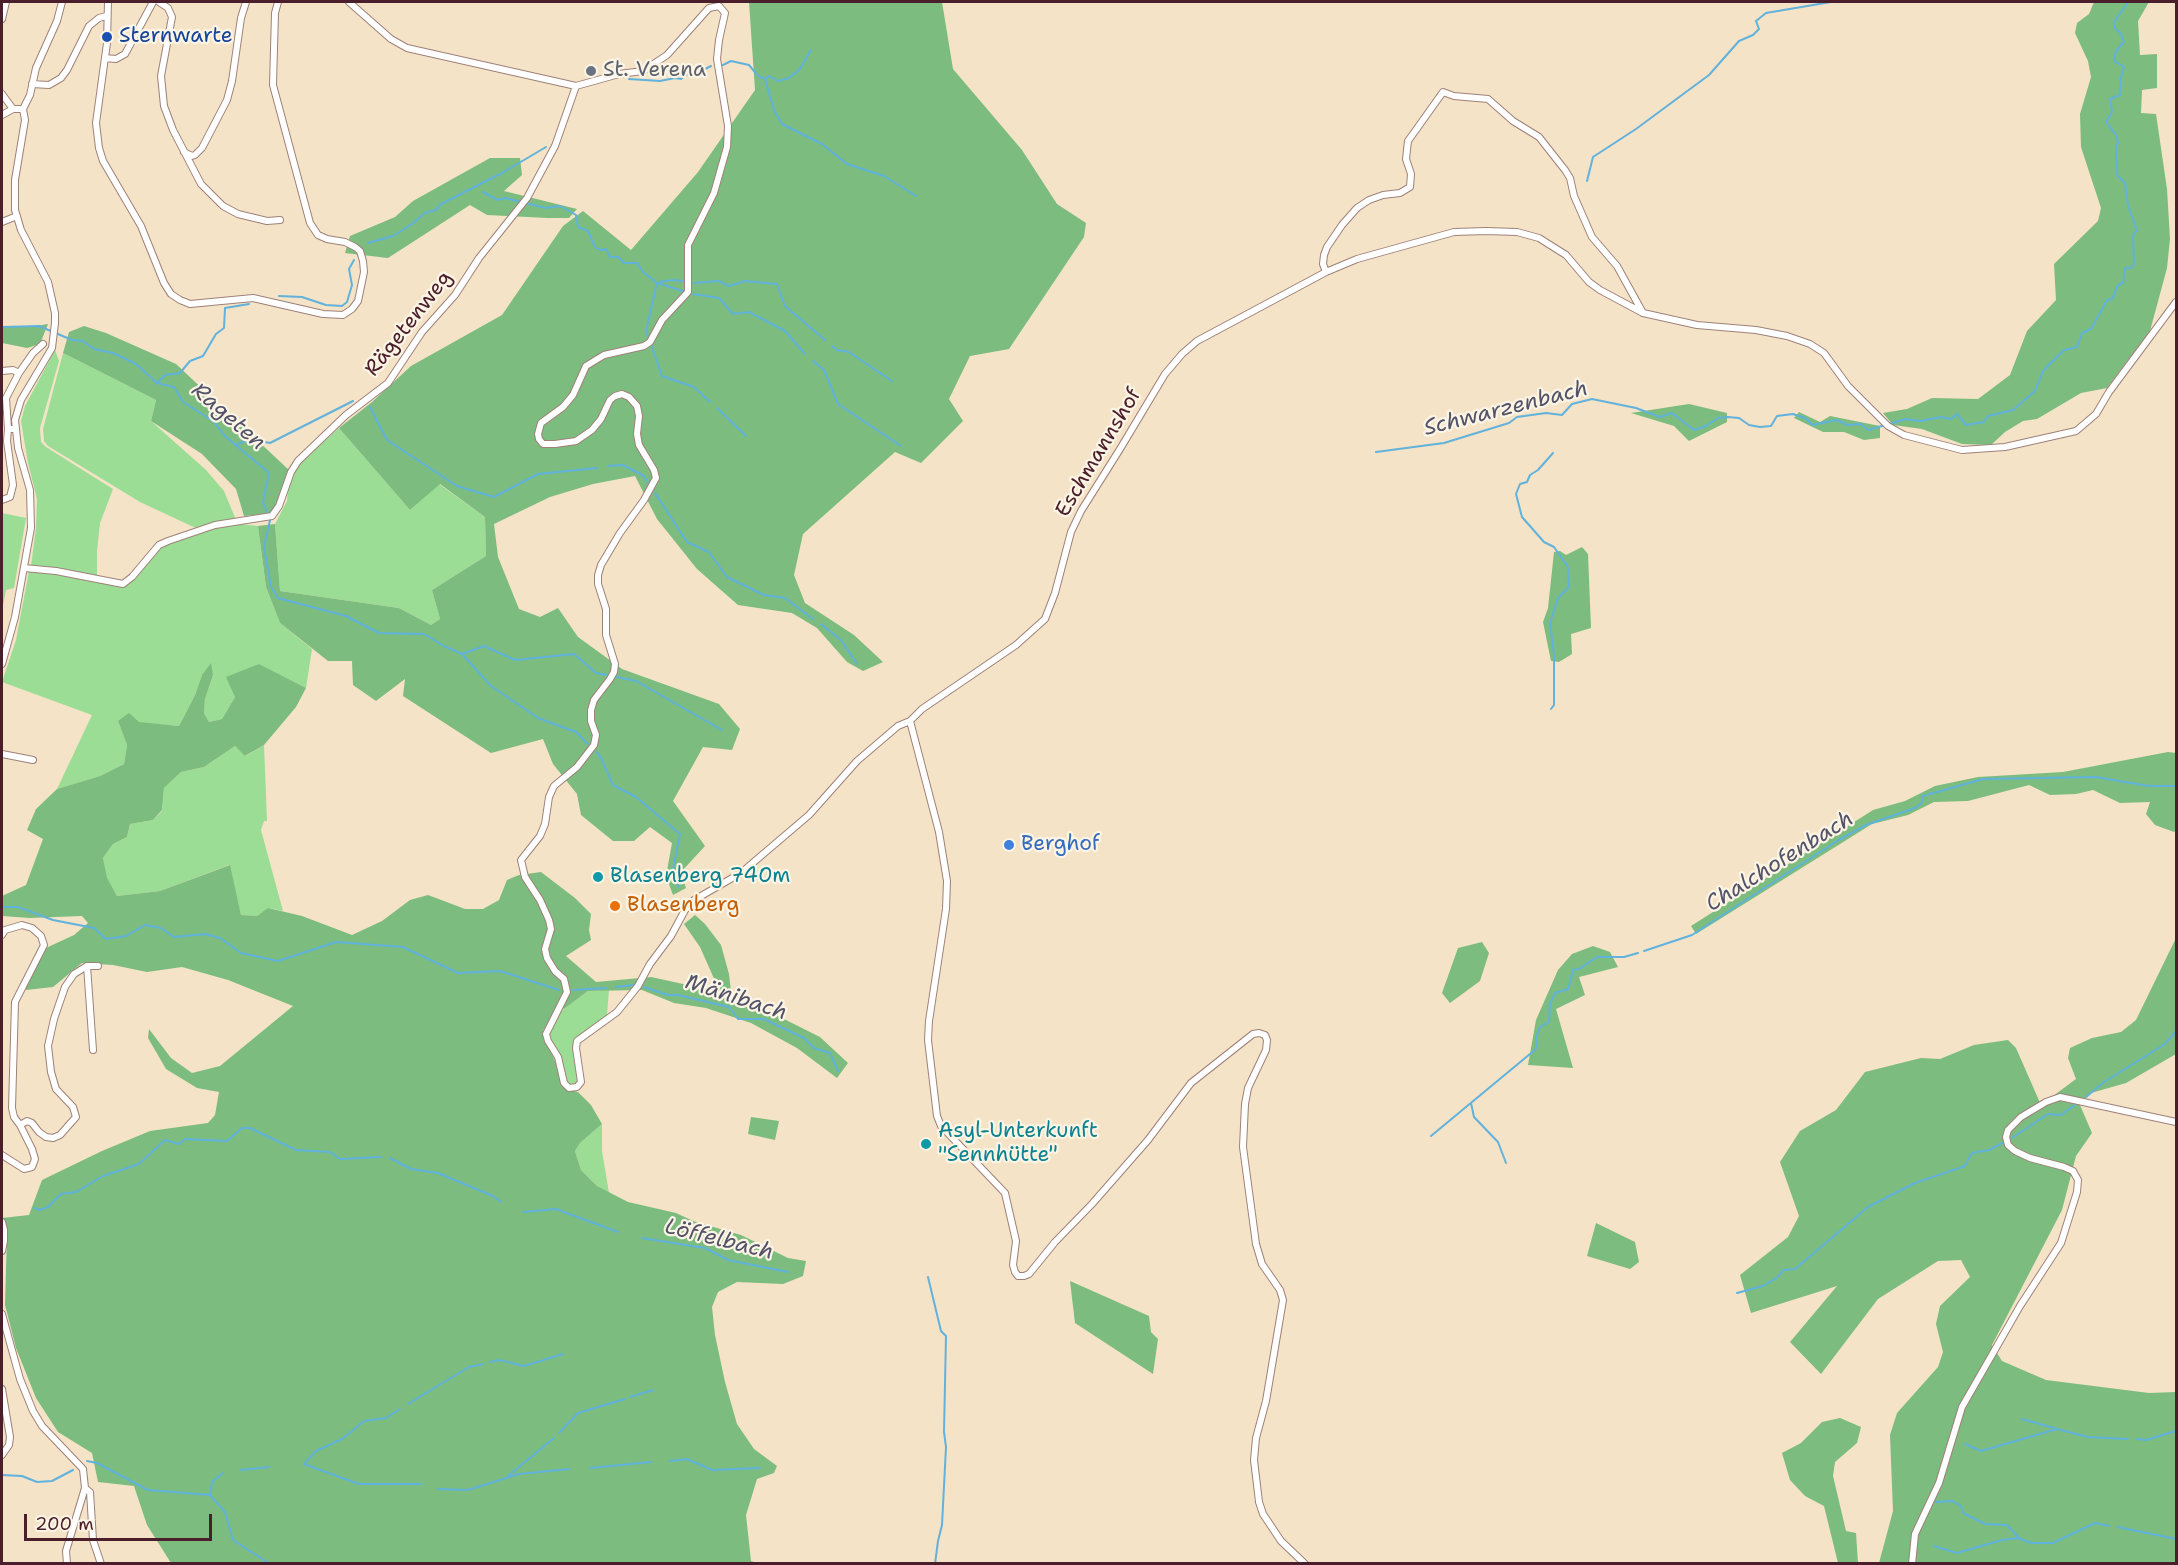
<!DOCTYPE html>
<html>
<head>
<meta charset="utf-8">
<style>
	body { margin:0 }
	#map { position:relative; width:2178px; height:1565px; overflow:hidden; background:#f4e3c7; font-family:"Shantell Sans",sans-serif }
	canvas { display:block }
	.frame { position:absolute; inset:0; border:3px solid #4a1f2b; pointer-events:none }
	.scale { position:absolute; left:24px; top:1514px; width:188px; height:27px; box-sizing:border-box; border:3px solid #4a1f2b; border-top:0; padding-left:8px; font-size:18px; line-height:21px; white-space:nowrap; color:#4a1f2b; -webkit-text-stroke:4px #fcf5e5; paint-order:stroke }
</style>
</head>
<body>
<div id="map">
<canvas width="2178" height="1565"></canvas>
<div class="frame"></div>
<div class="scale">200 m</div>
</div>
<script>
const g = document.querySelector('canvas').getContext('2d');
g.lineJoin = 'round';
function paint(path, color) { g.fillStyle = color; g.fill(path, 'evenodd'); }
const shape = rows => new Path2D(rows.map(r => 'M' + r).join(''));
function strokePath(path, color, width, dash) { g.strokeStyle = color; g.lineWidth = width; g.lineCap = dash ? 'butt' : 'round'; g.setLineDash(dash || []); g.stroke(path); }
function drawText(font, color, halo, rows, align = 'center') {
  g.font = font + ' "Shantell Sans",sans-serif'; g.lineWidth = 4.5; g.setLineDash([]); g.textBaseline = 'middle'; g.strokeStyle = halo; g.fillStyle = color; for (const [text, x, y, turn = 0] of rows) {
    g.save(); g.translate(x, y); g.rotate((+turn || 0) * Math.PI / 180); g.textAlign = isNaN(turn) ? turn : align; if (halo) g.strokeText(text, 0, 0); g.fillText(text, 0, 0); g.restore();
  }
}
paint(shape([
	[55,350,59,361,40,428,41,442,46,447,113,489,100,523,97,551,97,579,31,566,36,528,37,499,28,463,21,421,25,406],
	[63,353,156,400,151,421,206,470,224,491,236,520,198,529,140,502,48,446,44,441,43,429],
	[339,428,410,510,439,484,485,517,486,556,432,590,440,619,431,625,399,608,280,591,275,524,287,501,288,487,297,466],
	[2,513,26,518,14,588,6,590,2,611],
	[231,523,258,526,266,587,280,623,312,649,306,688,258,664,235,697,222,719,209,722,204,713,205,699,213,675,202,675,195,695,179,726,118,721,127,745,124,764,100,776,57,789,92,715,2,682,16,640,29,571,56,572,123,585,160,547,200,532],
	[264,745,267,821,264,821,261,830,283,911,269,908,257,916,241,915,229,865,160,891,117,896,106,878,103,858,113,844,127,837,130,824,153,820,162,811,164,788,181,772,204,767,235,746,246,756],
	[609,990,607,1015,603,1021,574,1039,573,1049,578,1073,578,1082,572,1085,566,1080,550,1036,549,1028,560,1012,588,991],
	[602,1124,602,1151,609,1193,597,1186,581,1170,575,1151,580,1143]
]), '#9bdd94');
paint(shape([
	[749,2,942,2,953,69,1022,150,1057,204,1086,223,1084,237,1009,349,970,356,949,399,963,421,921,463,895,452,803,534,794,575,805,603,854,635,883,662,863,671,847,662,817,628,792,613,738,605,697,569,657,519,635,476,593,484,550,497,494,524,498,557,519,609,540,617,558,608,578,637,622,669,719,704,740,729,732,750,703,747,673,801,705,846,681,872,686,888,673,895,666,876,672,843,650,827,634,841,613,841,581,815,577,794,553,764,543,739,491,753,403,696,405,679,376,701,353,685,352,661,328,661,280,623,266,587,258,526,275,524,280,591,399,608,431,625,440,619,432,590,486,556,485,517,440,484,410,510,339,428,372,402,411,366,502,315,563,226,583,211,631,250,698,172,755,90],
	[2094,2,2149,2,2138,21,2140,55,2157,54,2157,88,2142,90,2141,113,2156,114,2167,189,2170,239,2167,268,2150,331,2107,388,2081,393,2037,419,2023,421,2005,432,1991,445,1962,444,1922,429,1893,425,1883,413,1907,409,1932,398,1978,399,2010,375,2027,331,2056,300,2054,264,2098,221,2101,208,2081,147,2080,114,2091,77,2088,61,2075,33,2077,23,2089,14],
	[490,158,520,158,522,175,504,191,577,209,569,218,548,218,487,215,470,205,388,258,345,253,350,236,395,217,413,201],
	[48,324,40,344,27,348,2,343,2,326,29,327],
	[84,326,106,333,176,364,290,471,273,513,244,516,236,489,202,454,151,421,156,400,63,353,69,332],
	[1689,404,1727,413,1727,422,1689,441,1674,426,1631,413],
	[1799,412,1820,422,1830,416,1880,426,1880,438,1864,440,1844,432,1823,432,1794,418],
	[1582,547,1588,554,1591,628,1571,634,1572,654,1559,662,1551,661,1543,622,1548,608,1554,552,1560,551,1566,555],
	[211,663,213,675,205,699,204,713,209,722,222,719,235,697,226,677,259,664,306,688,296,707,264,745,245,756,235,746,204,767,181,772,164,788,162,810,153,820,130,824,127,837,113,844,103,858,107,878,117,896,160,891,230,865,241,915,257,916,268,908,302,916,352,935,382,921,410,900,428,895,465,909,483,909,499,900,507,880,519,875,541,872,575,898,591,914,589,930,591,940,566,956,596,982,651,977,720,992,700,947,684,924,695,915,705,924,721,945,729,974,732,1000,776,1015,820,1037,848,1063,837,1078,797,1048,751,1023,706,1008,674,1003,642,990,588,991,564,1009,558,1005,543,1031,566,1089,578,1092,591,1105,602,1124,580,1143,575,1151,581,1170,597,1186,628,1202,676,1213,693,1221,741,1235,788,1258,806,1261,803,1276,783,1284,737,1282,718,1292,712,1307,715,1335,725,1382,737,1424,754,1449,777,1466,774,1473,757,1479,746,1515,751,1561,757,1563,171,1563,147,1525,134,1486,98,1482,92,1453,58,1432,36,1398,16,1348,5,1305,7,1234,2,1235,2,1218,29,1215,42,1180,102,1151,150,1131,208,1123,215,1115,219,1092,197,1088,166,1069,148,1038,149,1029,171,1058,192,1073,220,1066,293,1006,228,980,182,967,147,972,113,965,82,963,53,987,26,990,28,974,46,948,74,935,88,923,82,916,30,918,2,916,2,896,26,885,43,839,27,830,36,809,57,789,100,776,124,764,127,745,118,721,129,713,139,722,179,726,195,695,202,675],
	[2168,752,2176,753,2176,830,2174,832,2155,825,2146,814,2150,802,2120,803,2093,790,2076,794,2050,795,2029,785,1968,801,1934,802,1908,815,1872,824,1696,934,1691,926,1873,810,1905,801,1935,786,1978,777,2063,772],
	[2176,938,2176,1054,2126,1083,2091,1093,2080,1105,2092,1133,2076,1156,2062,1210,1992,1345,2002,1361,2046,1380,2149,1393,2176,1392,2176,1563,1879,1563,1893,1511,1890,1435,1897,1413,1938,1367,1943,1352,1936,1324,1940,1306,1970,1277,1961,1260,1938,1261,1878,1299,1821,1374,1790,1342,1837,1286,1751,1313,1740,1275,1788,1237,1799,1216,1780,1162,1800,1131,1836,1110,1865,1072,1921,1058,1940,1059,1974,1045,2008,1040,2016,1048,2041,1105,2076,1079,2068,1058,2070,1048,2092,1038,2121,1032,2136,1020],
	[1482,942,1489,953,1480,981,1450,1003,1442,993,1458,948],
	[1593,946,1610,952,1618,967,1579,977,1585,995,1556,1009,1573,1068,1528,1065,1536,1020,1558,970,1572,954],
	[751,1117,779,1121,775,1140,748,1134],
	[1596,1223,1635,1242,1639,1262,1630,1269,1587,1256],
	[1070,1281,1149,1316,1151,1332,1158,1339,1153,1374,1075,1323],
	[1840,1418,1861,1427,1857,1443,1835,1462,1833,1476,1846,1531,1856,1533,1858,1563,1838,1563,1824,1506,1805,1496,1790,1480,1782,1453,1801,1443,1822,1422]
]), '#7cbc7e');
strokePath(shape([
	[723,65,731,61,749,65,758,76,765,79,774,110,782,124,822,144,847,164,884,176,916,196],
	[629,79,660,81,675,78,681,79,688,74,695,74,711,66],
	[765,79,769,76,778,81,789,78,800,69,811,50],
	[1587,181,1593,157,1636,129,1709,75,1739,41,1753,35,1759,29,1756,21,1766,13,1831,2],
	[483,192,498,200,505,198,546,208,560,206,576,215,578,227,588,231,595,247,600,250,606,249,610,257,618,257,624,263,637,263,643,272,657,283,683,291],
	[368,243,393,236,412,224,425,213,436,210,441,204,502,173,546,147],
	[660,282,672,280,684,281],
	[694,283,719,281,729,286,745,281,777,284,785,306,825,340],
	[693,294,719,298,733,314,749,312,785,331,805,354],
	[279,296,302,297,326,305,342,306,347,302,352,285,349,269,354,260],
	[2,327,39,326,72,340,83,341,94,349,113,353,136,364,157,383,174,387,183,402,213,421,225,436,269,473,263,502,270,520,264,547,271,587,278,598,346,616,379,633,424,634,444,646,462,654,491,686,538,718,576,732,588,744],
	[648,337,646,331,657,283],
	[832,346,837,350,849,352,892,381],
	[652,347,662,376,694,387,710,402],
	[813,361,824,370,838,404,901,446],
	[157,383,165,375,180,373,190,361,203,356,216,334,224,328,225,308,249,304],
	[370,407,387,440,457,486,494,497,538,474,597,468],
	[717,408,746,436],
	[236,445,250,439,270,443,353,401],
	[1376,452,1444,443,1509,423,1517,417,1546,413,1562,415,1572,404,1592,399,1636,408,1660,417,1672,413,1694,430,1706,426,1718,418,1728,417,1739,418,1749,425,1760,427,1771,426,1777,416,1793,414,1807,419,1812,425,1837,420,1847,425,1861,424,1868,430,1906,419,1920,421,1941,417,1951,419,1957,414,1966,425,1984,422,1988,416,2013,410,2035,391,2043,371,2064,350,2077,347,2082,333,2091,329,2107,300,2112,299,2118,285,2123,283,2125,268,2131,268,2134,264,2133,236,2137,230,2128,206,2125,183,2117,175,2116,147,2118,143,2116,135,2106,122,2112,112,2110,99,2120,95,2120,80,2124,67,2114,61,2116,51,2124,42,2121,34,2114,27,2114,22,2128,2],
	[608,466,623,465,644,476,649,484],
	[655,493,687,542,709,552,727,577,764,595,785,598,813,619],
	[821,624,841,640,857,664],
	[462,654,484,646,515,660,574,654,596,673,607,675],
	[617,677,636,681,722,730],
	[1551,709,1554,705,1554,655,1550,623,1558,598,1569,587,1568,567,1554,547,1544,542,1522,517,1516,494,1520,484,1527,482,1530,475,1538,470,1553,453],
	[596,752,600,756,613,785,636,797,680,834,673,870,678,887],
	[2,907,18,907,53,920,94,928,106,939,126,936,145,925,161,928,174,937,205,934,220,938,241,953,278,961,336,942,403,947,458,973,500,971,559,990],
	[1644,951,1692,935,1837,841,1866,825,1915,808,1922,803,1923,796,1983,779,2096,777,2149,786,2176,786],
	[616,987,633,985],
	[644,987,668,995,678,995,729,1007,738,1019,764,1019,804,1038,814,1048,830,1053,838,1071],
	[573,990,606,988],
	[2086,1097,2104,1082,2165,1044,2176,1031],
	[1471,1103,1474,1117,1498,1142,1506,1163],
	[1431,1136,1536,1049,1536,1037,1540,1027,1549,1022,1550,1004,1555,993,1568,989,1573,970,1579,969,1597,957,1624,957,1638,953],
	[2012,1138,2048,1114,2061,1115,2075,1105],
	[390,1158,411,1169,438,1173,493,1196,501,1202],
	[34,1208,40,1210,48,1207,61,1194,76,1192,103,1176,139,1164,165,1140,179,1144,185,1139,227,1141,242,1128,250,1128,296,1150,330,1152,340,1159,381,1157],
	[523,1212,556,1209,618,1232],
	[642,1238,705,1248,728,1260,788,1272],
	[928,1277,941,1331,946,1336,944,1432,946,1447,942,1525,938,1541,935,1564],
	[1737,1293,1763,1286,1778,1277,1783,1270,1795,1269,1868,1207,1915,1183,1965,1166,1972,1153,1989,1150,2002,1143],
	[490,1362,499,1360,524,1366,563,1354],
	[630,1397,653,1390],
	[408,1404,469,1367,483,1364],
	[400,1409,386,1418,364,1421,342,1439,316,1451,304,1464,359,1484,421,1484],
	[2022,1419,2054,1428],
	[559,1433,578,1413,625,1399],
	[2137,1439,2146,1440,2176,1431],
	[1965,1444,1981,1451,2057,1429,2088,1437,2128,1439],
	[87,1461,97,1463,148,1490,210,1495,212,1482,223,1473],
	[670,1461,687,1459,712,1470,760,1468],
	[590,1468,651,1462],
	[241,1470,269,1467],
	[2,1475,22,1476,37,1482,52,1481,73,1470],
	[508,1476,554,1438],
	[438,1489,468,1490,519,1474,569,1469],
	[210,1495,225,1512,233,1540,270,1564],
	[1936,1502,1952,1501,1961,1506,1963,1513,1985,1524,2007,1525,2018,1537],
	[2118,1527,2176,1539],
	[1934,1546,1957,1553,2002,1540,2019,1538,2031,1543,2053,1543,2095,1523,2109,1526]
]), '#61b2dc', 2);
const minor = shape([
	[108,2,107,43,96,123,99,148,103,161,141,226,164,283,171,294,180,300,190,304,253,298,323,314,343,315,352,309,358,301,364,272,363,261,360,251,355,247,345,242,327,239,318,235,310,223,273,85,275,13,278,2],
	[159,2,168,8,172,17,161,76,164,106,173,130,201,184,223,206,238,214,267,221,280,220],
	[349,2,391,39,407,48,576,86,619,74,643,71,667,55,709,8,719,6,725,13,719,40,717,59,728,126,727,147,714,193,688,245,688,292,662,320,650,342,644,346,604,355,586,366,573,395,563,407,541,423,538,434,539,439,543,444,555,444,576,441,592,430,601,419,610,400,615,396,622,394,629,397,637,406,639,416,637,434,639,445,654,470,656,478,644,500,620,533,601,565,598,575,598,584,606,609,606,635,615,664,614,672,610,679,594,700,591,710,591,721,596,735,594,745,577,767,554,786,549,797,545,824,540,836,521,860,525,877,540,900,549,920,551,929,545,949,547,958,555,971,564,979,567,992,546,1034,548,1041,558,1057,564,1083,569,1088,577,1087,581,1082,576,1048,577,1041,617,1012,638,986,650,964,671,936,685,910,694,900,741,873,755,861,809,815,857,761,898,726,910,721,922,709,1016,645,1045,619,1055,593,1071,532,1081,511,1120,449,1165,374,1182,354,1197,341,1326,272,1357,259,1454,232,1486,231,1517,232,1539,238,1566,255,1589,282,1600,290,1643,313,1697,325,1756,330,1787,336,1810,344,1824,353,1848,386,1888,426,1904,435,1962,450,2005,447,2076,431,2096,414,2109,392,2176,302],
	[2,19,6,2],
	[105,58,116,59,125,54,153,2],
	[32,84,49,85,61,78,67,70,89,26,99,18,106,16],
	[2,94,13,109],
	[23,109,30,95,36,68,57,21,62,2],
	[2,115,13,109,23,109],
	[184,152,192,156,195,155,202,148,227,100,232,81,241,18,246,2],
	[2,222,17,216],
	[1326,272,1323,264,1324,255,1327,247,1342,225,1357,208,1369,200,1383,195,1400,193,1410,187,1411,174,1406,159,1408,141,1443,92,1454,96,1488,99,1513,121,1539,137,1565,170,1570,178,1574,196,1592,237,1617,266,1643,313],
	[2,371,13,370,19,373,6,398,8,429,15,429],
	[19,373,33,353,43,344],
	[2,500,10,497,13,485,7,441,8,429],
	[24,568,56,571,123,584,132,577,159,545,168,541,215,525,272,516,279,506,291,472,298,461,346,415,388,383,422,332,455,295,479,258,527,198,555,146,576,86],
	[2,664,15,617,31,528,30,490,18,448,15,420,21,400,52,348,55,323,55,313,48,282,21,230,15,210,15,180,25,120,23,109],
	[910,721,939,832,947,881,946,909,929,1021,928,1040,937,1116,941,1126,1005,1193,1016,1241,1013,1265,1015,1272,1018,1276,1024,1276,1029,1274,1055,1242,1092,1204,1148,1140,1191,1083,1253,1034,1259,1033,1265,1035,1267,1040,1266,1050,1248,1088,1245,1104,1243,1147,1256,1244,1262,1264,1280,1290,1283,1300,1266,1401,1256,1438,1254,1460,1259,1502,1263,1514,1281,1541,1305,1564],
	[2,754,33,760],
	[2,935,5,930,22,925,32,928,41,936,44,945,15,1002,12,1108,14,1117,20,1125],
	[87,966,93,1050],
	[2,1155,24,1169,32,1167,35,1159,32,1149,20,1125,27,1121,32,1123,39,1132,46,1137,53,1138,60,1135,76,1117,73,1107,56,1089,51,1072,48,1046,54,1019,65,987,74,974,87,966,98,966],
	[2,1222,4,1230,4,1241,2,1251],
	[2,1314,20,1379,33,1411,42,1426,83,1469,85,1488,66,1551,67,1564],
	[2,1389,10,1437,9,1445,2,1455],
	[85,1488,90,1492,93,1540,101,1564],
	[1912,1564,1915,1534,1939,1483,1962,1407,2020,1306,2061,1243,2077,1192,2078,1180,2073,1171,2064,1167,2030,1158,2015,1151,2008,1145,2006,1137,2008,1130,2021,1117,2046,1102,2060,1097,2176,1122]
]);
strokePath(minor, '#9f8179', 8);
strokePath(minor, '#fff', 6);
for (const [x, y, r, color] of [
	[107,37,6,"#1a4fb4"],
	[591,71,6,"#6b7280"],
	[1009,845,6,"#3f7fe0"],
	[598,877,6,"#0f9aa8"],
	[615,906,6,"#e8710a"],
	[926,1144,6,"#0f9aa8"]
]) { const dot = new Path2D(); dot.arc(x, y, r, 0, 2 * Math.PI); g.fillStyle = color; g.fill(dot); strokePath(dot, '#fcf5e5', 2); }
drawText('21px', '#164399', '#fcf5e5', [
	["Sternwarte",119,37]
], 'left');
drawText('21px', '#5b616d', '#fcf5e5', [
	["St. Verena",603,71]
], 'left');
drawText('21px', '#4a1f2b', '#fcf5e5', [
	["Rägetenweg",409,324,-52],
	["Eschmannshof",1099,453,-59]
]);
drawText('21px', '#366cbe', '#fcf5e5', [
	["Berghof",1021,845]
], 'left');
drawText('21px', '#0d838f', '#fcf5e5', [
	["Blasenberg 740m",610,877],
	["Asyl-Unterkunft",938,1132],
	["\"Sennhütte\"",938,1156]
], 'left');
drawText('21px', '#c56008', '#fcf5e5', [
	["Blasenberg",627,906]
], 'left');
drawText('italic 22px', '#525269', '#fcf5e5', [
	["Schwarzenbach",1506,409,-14],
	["Rageten",228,417,41],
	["Chalchofenbach",1780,862,-32],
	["Mänibach",736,998,18],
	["Löffelbach",719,1240,14]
]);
</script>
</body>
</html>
